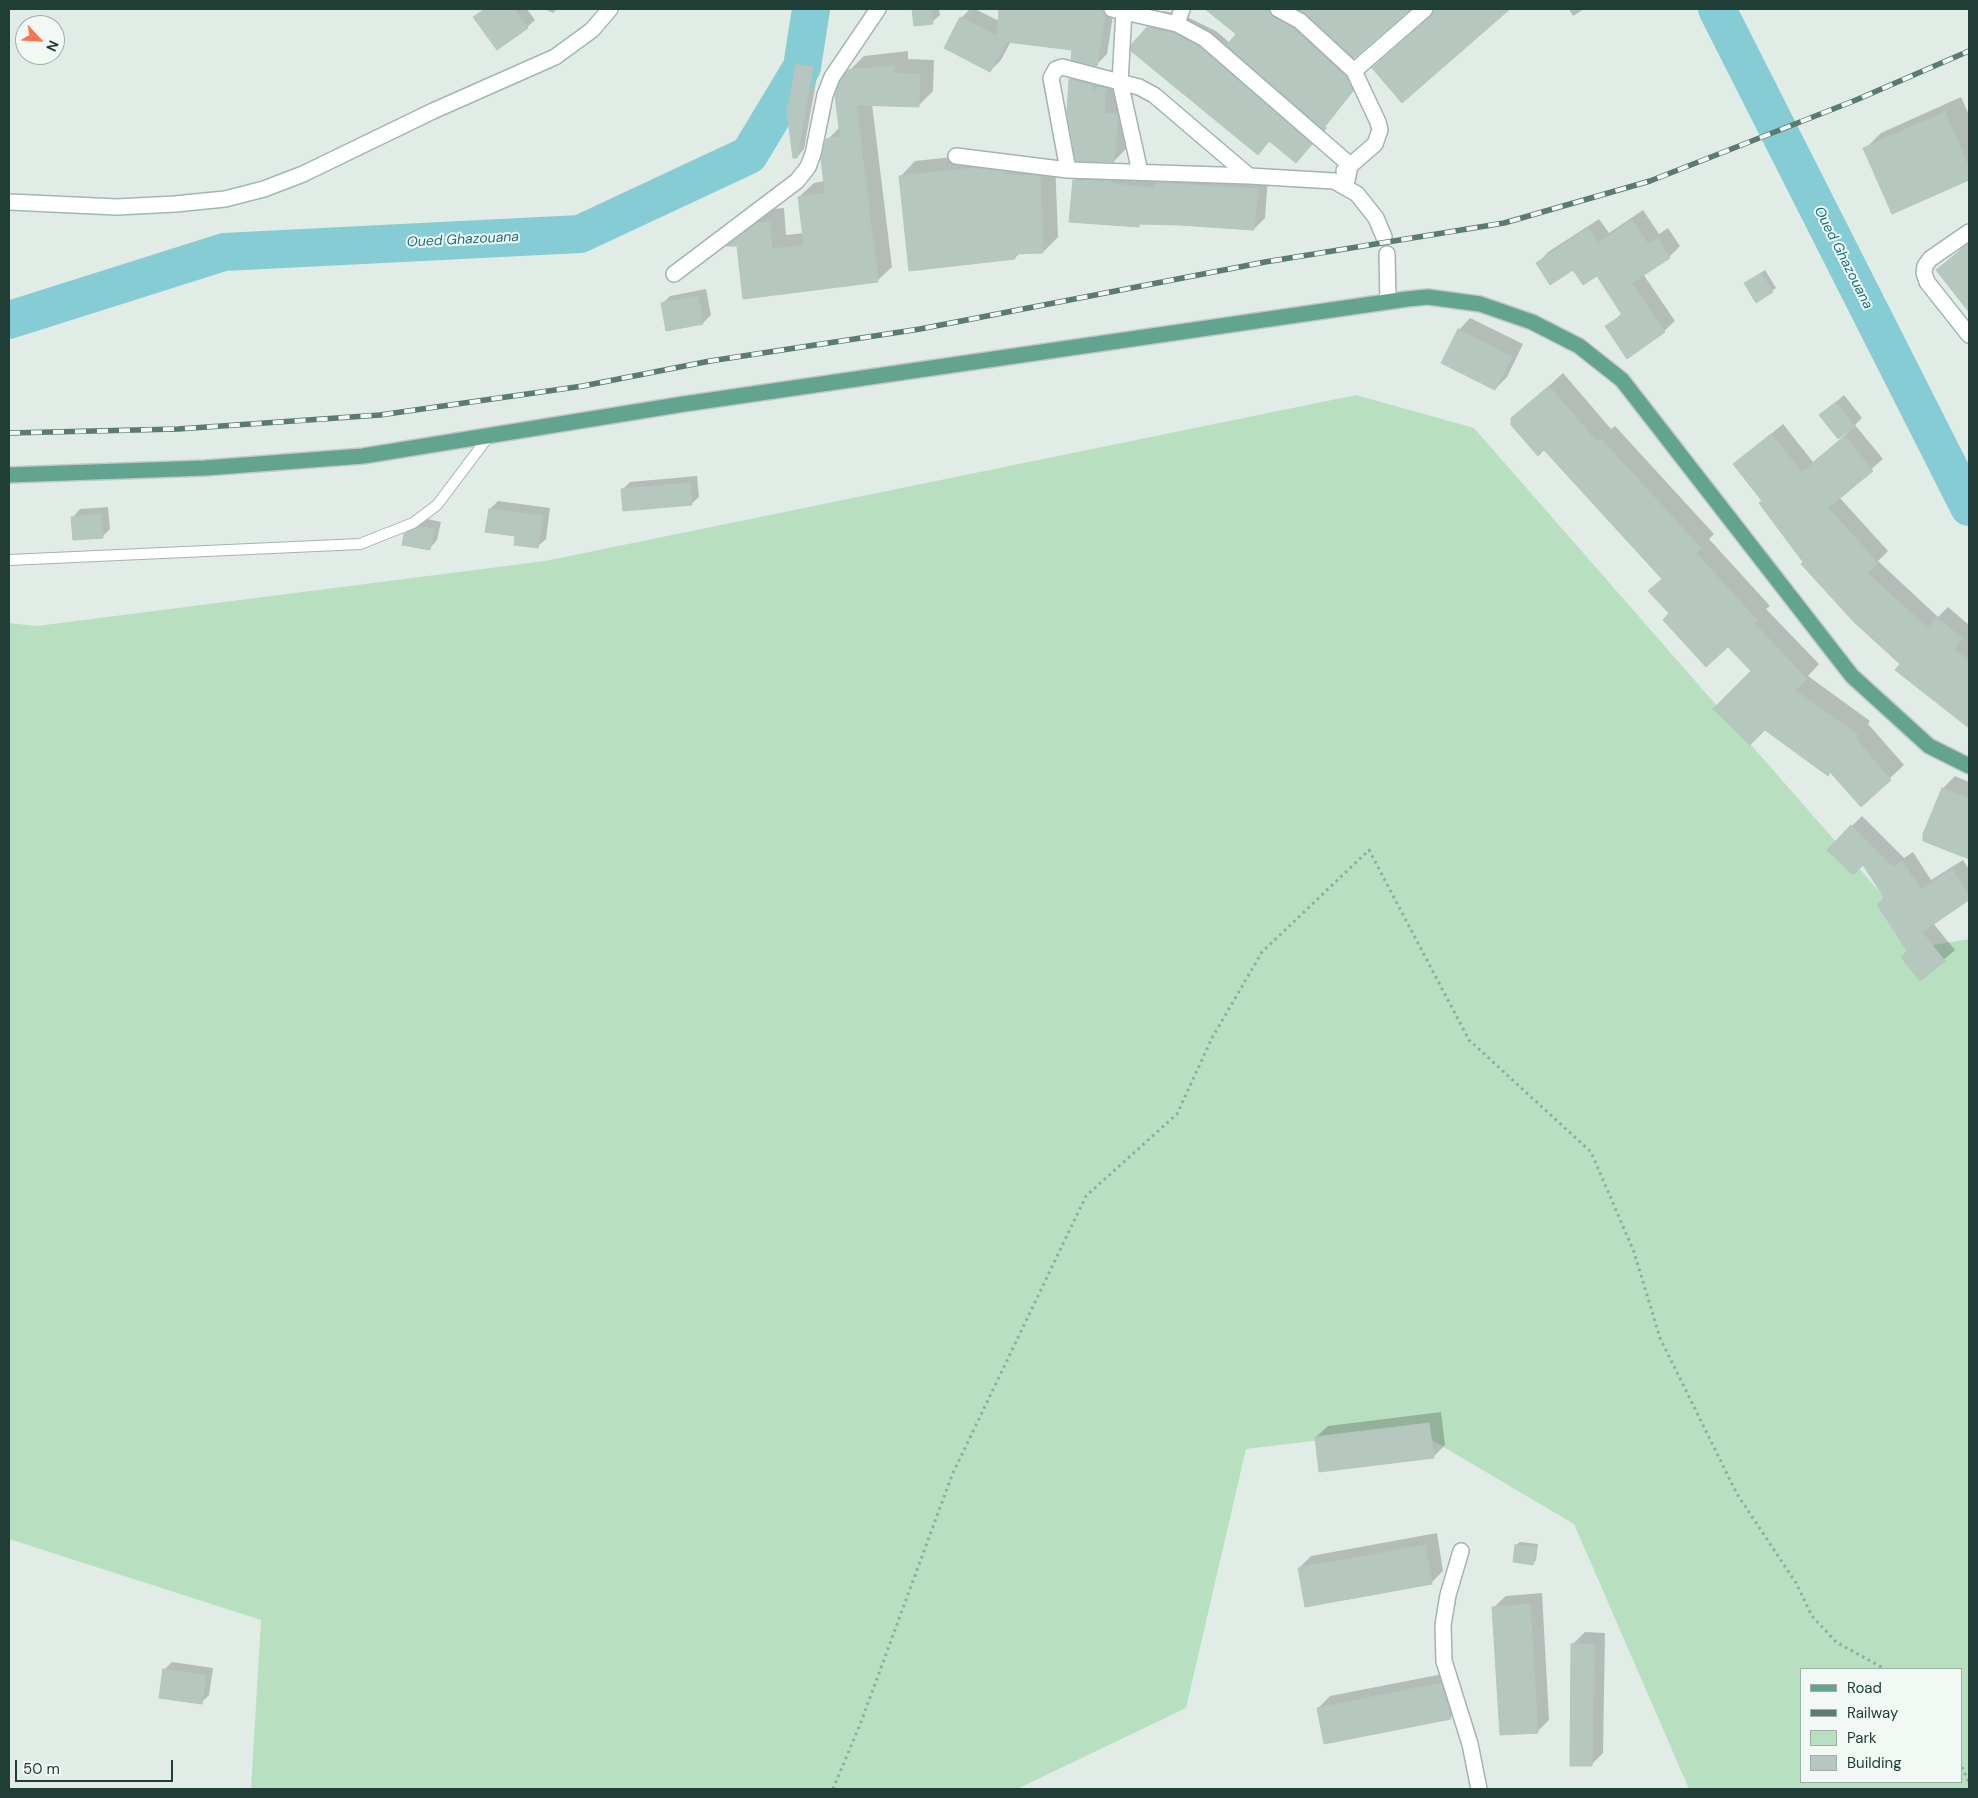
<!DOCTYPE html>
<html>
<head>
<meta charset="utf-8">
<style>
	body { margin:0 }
	#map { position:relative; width:1978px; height:1798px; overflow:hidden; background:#e1ece7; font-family:"DM Sans",sans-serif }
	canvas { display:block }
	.frame { position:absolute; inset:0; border:10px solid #203e35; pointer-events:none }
	.legend { position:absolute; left:1800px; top:1668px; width:162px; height:115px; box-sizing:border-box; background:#f2f9f5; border:1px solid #9eaea8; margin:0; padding:6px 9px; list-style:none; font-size:15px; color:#203e35 }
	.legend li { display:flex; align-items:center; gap:10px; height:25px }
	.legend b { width:25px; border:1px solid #9eaea8 }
	.north { position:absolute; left:15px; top:15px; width:50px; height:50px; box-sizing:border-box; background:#f2f9f5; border:1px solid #9eaea8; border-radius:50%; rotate:115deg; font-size:14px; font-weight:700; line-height:20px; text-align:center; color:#203e35 }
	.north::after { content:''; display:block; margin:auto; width:18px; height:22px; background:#f97452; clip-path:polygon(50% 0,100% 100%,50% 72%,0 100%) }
	.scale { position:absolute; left:15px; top:1760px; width:158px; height:22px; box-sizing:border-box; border:2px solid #203e35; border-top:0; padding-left:6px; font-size:15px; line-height:18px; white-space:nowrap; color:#203e35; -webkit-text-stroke:4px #f2f9f5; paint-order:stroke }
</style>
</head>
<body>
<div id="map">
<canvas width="1978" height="1798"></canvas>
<div class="frame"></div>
<ul class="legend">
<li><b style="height:6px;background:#63a491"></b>Road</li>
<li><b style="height:6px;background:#5b7a70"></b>Railway</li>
<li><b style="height:14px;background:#b9dfc1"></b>Park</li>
<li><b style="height:14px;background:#b6c7c0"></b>Building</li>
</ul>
<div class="north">N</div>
<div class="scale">50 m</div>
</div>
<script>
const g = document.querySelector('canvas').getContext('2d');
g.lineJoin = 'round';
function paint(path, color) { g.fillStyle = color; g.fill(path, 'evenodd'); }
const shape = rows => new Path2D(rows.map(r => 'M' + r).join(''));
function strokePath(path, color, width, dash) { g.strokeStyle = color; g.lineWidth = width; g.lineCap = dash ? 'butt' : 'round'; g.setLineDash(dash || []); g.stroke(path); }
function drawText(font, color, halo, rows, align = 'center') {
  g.font = font + ' "DM Sans",sans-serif'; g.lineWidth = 4; g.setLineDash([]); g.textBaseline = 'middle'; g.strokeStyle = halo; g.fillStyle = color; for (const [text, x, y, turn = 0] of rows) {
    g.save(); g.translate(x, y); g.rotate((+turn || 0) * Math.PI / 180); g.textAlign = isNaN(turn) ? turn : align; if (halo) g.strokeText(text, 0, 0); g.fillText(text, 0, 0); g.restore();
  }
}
paint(shape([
	[1356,395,1474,428,1927,946,1969,939,1969,1789,1689,1789,1574,1524,1413,1429,1246,1449,1186,1708,1017,1789,251,1789,261,1620,9,1539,9,623,37,626,545,561],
	[1802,1669,1962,1669,1962,1782,1802,1782]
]), '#b9dfc1');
paint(shape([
	[484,9,527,9,535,20,527,27,475,17],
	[544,9,557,9,553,13],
	[913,9,939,9,940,15,932,22,915,25],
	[970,9,975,9,999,21,1001,9,1114,9,1107,54,1096,65,1073,49,1011,41,1001,60,990,71,946,47,961,18],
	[1207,9,1409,9,1353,58,1359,64,1365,77,1324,126,1327,128,1312,145,1296,161,1271,140,1258,153,1148,27,1164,11,1173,13,1168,33,1185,16,1216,31,1230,43,1238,33],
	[1435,9,1508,9,1402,101,1373,68,1433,14],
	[1569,9,1584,9,1573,16],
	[908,51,908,59,934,60,933,91,918,106,872,104,892,267,877,281,738,245,729,245,773,209,784,208,786,235,804,233,799,197,814,183,825,181,827,140,840,127,849,71,864,56],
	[805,57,820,60,804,149,797,157,797,65],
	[1082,67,1118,77,1116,101,1129,102,1126,149,1114,161,1068,112,1071,79],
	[1961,97,1969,115,1969,178,1893,213,1865,149,1881,133],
	[990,153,1055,161,1058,237,1043,252,1020,253,1015,258,900,177,915,161],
	[1086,169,1268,178,1265,218,1254,229,1179,224,1141,223,1139,225,1075,180],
	[1643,210,1659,234,1668,228,1680,246,1669,257,1643,274,1675,321,1664,331,1607,327,1622,313,1597,274,1538,263,1548,252,1599,219,1609,233],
	[1969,244,1969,310,1938,271],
	[1765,270,1776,288,1757,301,1746,283],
	[706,289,711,315,703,323,663,303,670,296],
	[1470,318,1523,344,1507,377,1495,389,1459,330],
	[1563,373,1611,429,1615,426,1714,534,1709,539,1770,606,1766,609,1819,664,1808,676,1870,721,1868,724,1904,765,1861,805,1831,771,1753,671,1728,645,1671,613,1650,591,1663,578,1544,448,1513,419],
	[1844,395,1862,418,1855,425,1883,459,1839,497,1888,551,1878,561,1938,617,1948,607,1969,625,1969,723,1967,725,1901,664,1805,562,1735,464,1783,424,1813,462,1850,431,1821,415],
	[697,476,699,497,691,504,622,490,630,482],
	[498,501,550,508,546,539,538,546,516,535,490,509],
	[108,507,110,529,102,537,73,517,80,509],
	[428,519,441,522,437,540,430,548,405,534,413,526],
	[1955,776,1969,782,1969,858,1924,840,1924,834,1943,788],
	[1862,816,1904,858,1913,852,1931,880,1963,860,1969,869,1969,899,1933,923,1955,950,1920,980,1908,951,1878,905,1885,897,1863,863,1828,850],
	[1441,1412,1445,1445,1433,1457,1316,1437,1328,1426],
	[1437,1533,1443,1571,1431,1583,1299,1568,1311,1556],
	[1520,1542,1538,1544,1536,1560,1533,1564,1516,1545],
	[1542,1593,1549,1720,1537,1732,1494,1607,1506,1596],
	[1585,1632,1605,1633,1603,1753,1591,1765,1573,1644],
	[172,1662,213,1668,209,1695,201,1703,164,1670],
	[1453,1672,1462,1706,1450,1718,1318,1708,1330,1696]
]), '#0003');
strokePath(shape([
	[1717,9,1969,507],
	[9,320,224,252,580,234,749,155,802,67,811,9]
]), '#86ccd4', 38);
const building = shape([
	[485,9,514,9,528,28,497,50,473,17,485,9],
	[912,9,931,9,933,24,914,26,912,9],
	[999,9,1103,9,1105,15,1097,66,1071,60,1072,50,1007,42,990,72,944,48,960,17,997,36,999,9],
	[1205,9,1269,9,1273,17,1294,29,1346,77,1353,91,1323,129,1227,45,1236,34,1205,9],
	[1297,9,1411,9,1354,58,1306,14,1297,9],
	[1434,9,1510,9,1402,103,1372,68,1431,16,1434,9],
	[1147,27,1174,33,1200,47,1312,144,1296,163,1269,141,1258,155,1131,51,1131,45,1147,27],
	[796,64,813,67,797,158,793,158,787,112,796,64],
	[895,65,894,73,920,74,919,107,856,105,878,282,743,299,737,246,726,246,757,223,770,222,772,249,804,245,798,197,825,193,821,159,826,139,840,137,835,95,840,81,848,70,895,65],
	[1069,79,1093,85,1092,94,1098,86,1106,88,1104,113,1117,114,1118,116,1114,162,1076,161,1067,112,1069,79],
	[1945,112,1969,167,1969,180,1892,214,1863,148,1945,112],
	[975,168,1006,172,1006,175,1040,176,1043,253,1015,254,1015,259,909,271,899,176,975,168],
	[1073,180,1113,181,1112,184,1155,188,1155,183,1258,189,1254,230,1179,225,1139,224,1139,227,1069,222,1073,180],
	[1632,220,1648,244,1657,238,1670,258,1632,283,1665,332,1627,359,1605,326,1622,315,1597,276,1583,285,1573,270,1550,285,1536,263,1588,228,1598,243,1632,220],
	[1969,243,1969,312,1936,270,1969,243],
	[1761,273,1773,292,1756,303,1744,283,1761,273],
	[698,296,703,324,666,331,661,303,698,296],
	[1458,329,1512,357,1495,390,1441,363,1458,329],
	[1549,386,1597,442,1601,439,1701,548,1696,553,1757,620,1754,623,1807,679,1795,690,1858,735,1855,738,1891,780,1861,807,1830,772,1828,776,1765,730,1750,745,1713,709,1751,671,1728,647,1706,667,1663,620,1669,613,1648,591,1662,579,1544,450,1538,456,1511,425,1511,418,1549,386],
	[1836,402,1855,427,1838,439,1819,415,1836,402],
	[1771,434,1802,472,1845,436,1873,471,1828,508,1878,563,1867,573,1928,628,1936,617,1962,638,1954,649,1969,661,1969,728,1895,670,1900,664,1854,622,1801,564,1803,562,1759,503,1762,501,1733,464,1771,434],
	[690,483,692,505,623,511,621,489,690,483],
	[489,509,543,516,538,548,514,545,515,536,485,532,489,509],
	[101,514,103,538,73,540,71,517,101,514],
	[420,527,434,529,430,550,402,545,404,534,420,527],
	[1942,788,1969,799,1969,859,1923,841,1923,834,1942,788],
	[1851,825,1893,867,1902,861,1921,890,1952,869,1969,895,1969,900,1922,932,1945,961,1920,981,1901,957,1907,951,1877,904,1885,899,1863,865,1853,875,1827,850,1851,825],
	[1429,1423,1434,1458,1319,1472,1315,1437,1429,1423],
	[1425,1545,1432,1584,1305,1607,1298,1568,1425,1545],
	[1515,1545,1536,1547,1533,1565,1513,1562,1515,1545],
	[1530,1604,1538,1733,1500,1735,1492,1607,1530,1604],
	[1571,1644,1594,1644,1592,1766,1570,1766,1571,1644],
	[163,1669,206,1675,202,1704,159,1698,163,1669],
	[1441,1683,1451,1719,1324,1744,1317,1708,1441,1683]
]);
paint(building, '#b6c7c0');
strokePath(building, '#b3c6bd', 1);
const service = shape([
	[9,560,360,544,413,523,437,505,489,436]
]);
const minor = shape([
	[1112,9,1177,24,1205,39,1350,165,1346,186],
	[1278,9,1300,21,1354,71,1378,122,1380,130,1375,144,1344,171],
	[1124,11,1120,82,1140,172],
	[1177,24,1182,9],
	[1354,71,1425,9],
	[956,156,1068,170,1249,176,1334,181,1357,194,1376,218,1384,237],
	[1068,170,1051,78,1056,69,1062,67,1139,87,1154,95,1249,176],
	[1969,232,1930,259,1925,266,1924,273,1927,282,1969,335],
	[1387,254,1388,301],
	[674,274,797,181,808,167,813,154,825,95,832,77,878,9],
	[1461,1551,1448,1595,1443,1625,1444,1661,1470,1744,1479,1789]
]);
const secondary = shape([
	[9,202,117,207,175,204,225,199,264,189,303,174,433,111,555,57,592,30,610,9]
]);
const primary = shape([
	[9,475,205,468,363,456,684,404,1407,299,1428,297,1480,304,1532,322,1579,346,1622,380,1852,676,1929,746,1969,766]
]);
strokePath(service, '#a3b4ae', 12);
strokePath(minor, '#a3b4ae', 18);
strokePath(secondary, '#9fb9ae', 18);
strokePath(primary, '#c1c9c6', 18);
strokePath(shape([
	[1962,1767,1969,1783],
	[833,1789,861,1722,952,1475,1086,1196,1177,1114,1212,1038,1262,952,1369,850,1469,1040,1591,1152,1634,1252,1660,1338,1737,1494,1796,1583,1812,1616,1836,1642,1885,1669]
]), '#80b2a0', 3, [2.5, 4]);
strokePath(service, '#fff', 10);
strokePath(minor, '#fff', 15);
strokePath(secondary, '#fff', 15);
strokePath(primary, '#63a491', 15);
const rail = shape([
	[9,433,178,429,380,415,583,386,710,361,920,329,1265,262,1504,223,1650,181,1856,100,1969,51]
]);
strokePath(rail, '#5b7a70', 5.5);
strokePath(rail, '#f2f9f5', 4, [11]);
drawText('italic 14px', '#17707d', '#f2f9f5', [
	["Oued Ghazouana",463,240,-3],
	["Oued Ghazouana",1843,258,63]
]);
</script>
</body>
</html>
